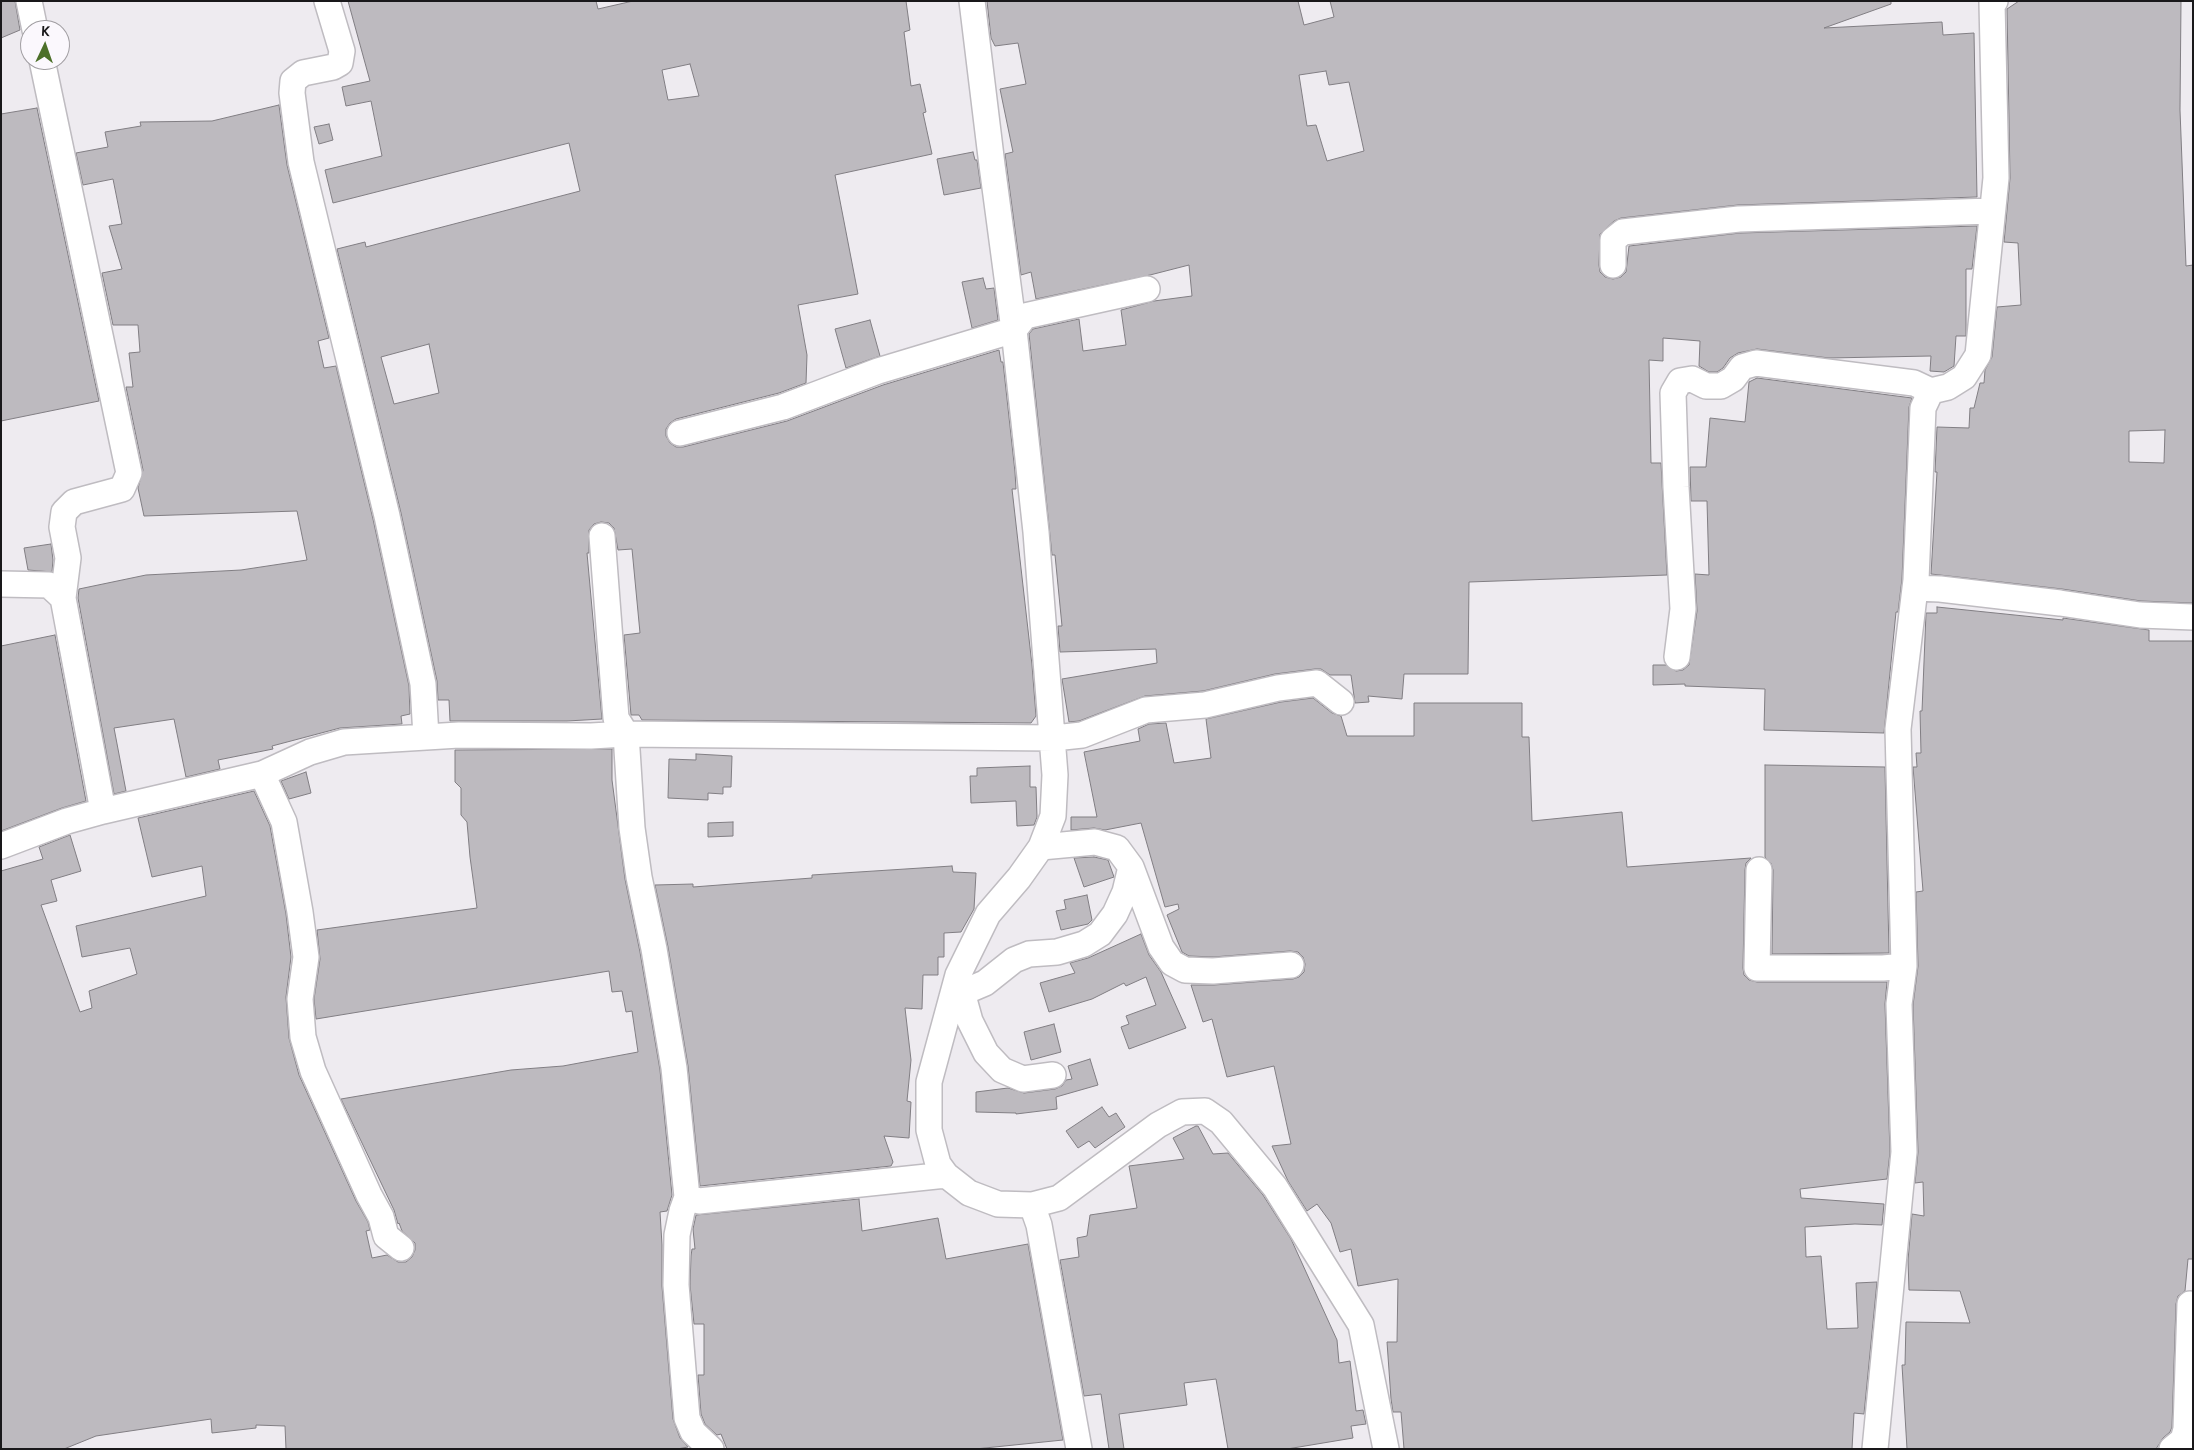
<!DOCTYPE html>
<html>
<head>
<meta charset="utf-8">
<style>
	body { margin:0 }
	#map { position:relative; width:2194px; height:1450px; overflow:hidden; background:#eeebf0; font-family:"Space Grotesk",sans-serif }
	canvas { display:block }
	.frame { position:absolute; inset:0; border:2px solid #19181a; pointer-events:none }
	.north { position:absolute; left:20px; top:20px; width:50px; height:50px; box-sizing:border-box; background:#fbf8fd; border:1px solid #a19ea2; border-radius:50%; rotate:3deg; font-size:14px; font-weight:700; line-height:20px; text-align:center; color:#19181a }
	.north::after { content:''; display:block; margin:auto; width:18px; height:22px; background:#4c7029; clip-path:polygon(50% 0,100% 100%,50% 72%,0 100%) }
</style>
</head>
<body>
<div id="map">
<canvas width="2194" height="1450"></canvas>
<div class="frame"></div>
<div class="north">K</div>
</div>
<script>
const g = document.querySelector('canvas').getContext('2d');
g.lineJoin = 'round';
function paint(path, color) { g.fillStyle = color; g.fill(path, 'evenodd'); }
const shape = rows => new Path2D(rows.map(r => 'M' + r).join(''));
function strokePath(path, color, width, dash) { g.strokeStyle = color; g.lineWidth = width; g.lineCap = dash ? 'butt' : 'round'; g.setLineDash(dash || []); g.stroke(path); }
const building = shape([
	[1,1,15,1,20,30,1,38,1,1],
	[348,1,596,1,598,9,633,1,906,1,910,30,904,32,911,86,920,84,926,112,923,113,932,154,835,175,858,294,798,305,807,355,806,383,779,393,676,419,670,423,666,429,666,436,670,443,676,447,683,447,787,421,883,385,999,350,1001,362,1003,362,1015,472,1016,489,1012,489,1032,665,1036,716,1031,723,642,720,639,715,631,715,624,635,640,633,632,549,618,550,614,528,609,523,601,522,594,524,589,530,589,553,587,553,602,719,567,721,450,721,449,700,438,700,437,681,401,513,337,249,365,242,366,247,580,191,569,143,333,203,325,170,382,156,371,101,346,106,342,87,370,81,348,1],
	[690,64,699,96,668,100,662,70,690,64],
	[429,344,439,393,394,404,381,357,429,344],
	[987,1,1298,1,1304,25,1334,17,1330,1,1891,1,1891,4,1824,28,1942,22,1943,35,1974,33,1977,197,1738,205,1621,218,1614,221,1600,234,1599,265,1600,272,1605,277,1613,279,1621,277,1626,272,1629,246,1740,233,1977,226,1972,269,1966,269,1966,336,1956,336,1954,366,1944,372,1930,371,1931,356,1829,358,1757,349,1738,353,1730,358,1723,368,1717,372,1709,372,1699,366,1700,341,1663,338,1663,361,1649,360,1651,463,1661,463,1667,575,1469,582,1468,674,1404,674,1402,699,1368,696,1369,702,1355,703,1351,675,1330,675,1321,669,1315,669,1275,674,1203,691,1145,696,1079,721,1069,722,1062,679,1157,663,1156,649,1060,652,1058,626,1062,626,1055,555,1052,555,1029,334,1033,329,1079,319,1083,351,1126,345,1121,310,1154,301,1192,296,1189,265,1150,275,1036,299,1031,272,1021,275,1005,154,1013,152,1000,89,1026,84,1018,43,995,46,991,38,987,1],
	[1326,71,1329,85,1349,82,1364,151,1327,161,1316,125,1307,126,1299,75,1326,71],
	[2019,1,2181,1,2180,110,2186,266,2193,265,2193,603,2141,601,2062,589,1931,574,1937,472,1935,472,1937,427,1969,428,1970,408,1974,408,1980,383,1984,383,1985,370,1992,357,1997,307,2021,305,2018,243,2004,242,2010,178,2007,9,2019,1],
	[2165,430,2164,463,2129,462,2129,431,2165,430],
	[279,105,287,165,329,338,318,341,324,368,336,366,373,519,409,686,410,714,401,716,402,724,340,728,272,746,273,749,218,760,220,769,186,777,174,719,114,728,126,791,114,794,78,598,79,589,146,575,241,570,307,560,297,511,144,516,138,488,143,470,126,387,133,387,129,353,140,352,138,325,113,325,102,273,122,269,109,226,122,224,113,179,83,185,76,153,108,147,105,132,141,126,140,122,212,121,279,105],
	[37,108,99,401,1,421,1,114,37,108],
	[329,124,333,140,319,144,314,127,329,124],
	[973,152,975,160,977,160,981,188,944,195,937,159,973,152],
	[983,278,986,289,994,288,998,320,972,328,962,282,983,278],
	[870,320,880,356,846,368,835,329,870,320],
	[1757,378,1912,398,1909,407,1902,579,1898,612,1896,612,1884,733,1764,730,1765,689,1685,686,1685,684,1653,685,1653,665,1666,665,1676,671,1683,670,1689,665,1697,611,1695,574,1709,575,1707,501,1691,501,1690,467,1706,467,1710,418,1745,422,1749,382,1757,378],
	[51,544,53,560,52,572,28,570,24,548,51,544],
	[1937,607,2063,620,2063,618,2149,630,2149,641,2193,641,2193,1259,2188,1259,2185,1291,2178,1296,2176,1304,2172,1427,2170,1432,2163,1438,2156,1449,1907,1449,1902,1365,1905,1365,1906,1322,1970,1323,1960,1291,1909,1290,1908,1260,1912,1214,1924,1216,1923,1182,1915,1183,1918,1152,1913,1005,1918,966,1916,892,1923,891,1913,767,1917,767,1916,753,1921,753,1920,711,1922,711,1926,613,1937,613,1937,607],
	[55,635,86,801,62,808,1,831,1,646,55,635],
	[1313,698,1332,713,1341,716,1347,736,1414,736,1414,703,1522,703,1522,737,1529,737,1532,821,1622,812,1627,867,1751,858,1746,863,1745,870,1743,968,1744,975,1749,980,1757,982,1887,982,1885,1004,1890,1152,1887,1179,1800,1189,1801,1198,1884,1204,1882,1225,1855,1224,1805,1227,1806,1257,1821,1256,1827,1329,1858,1328,1856,1283,1877,1282,1864,1414,1854,1413,1852,1449,1404,1449,1401,1412,1393,1412,1391,1399,1387,1342,1397,1342,1398,1279,1358,1286,1351,1249,1340,1252,1331,1223,1317,1204,1307,1211,1288,1181,1272,1146,1291,1144,1274,1066,1227,1077,1212,1019,1203,1022,1191,985,1214,985,1293,979,1299,977,1304,972,1305,964,1303,957,1298,952,1290,951,1213,957,1189,956,1182,952,1167,915,1179,909,1178,904,1165,907,1141,823,1105,830,1094,828,1071,830,1071,817,1097,817,1084,752,1140,741,1138,729,1149,724,1166,723,1174,763,1211,758,1206,719,1281,702,1313,698],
	[612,749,612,780,625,879,640,952,660,1070,672,1195,667,1211,660,1212,662,1245,662,1286,673,1419,680,1438,688,1447,677,1449,286,1449,285,1426,256,1425,256,1428,212,1433,211,1419,96,1436,64,1449,1,1449,1,871,43,859,39,847,70,835,81,871,51,880,57,901,41,905,80,1012,92,1008,89,991,137,974,130,948,82,957,76,926,206,896,202,866,152,877,138,818,254,791,270,826,286,914,291,957,286,997,289,1038,299,1075,356,1201,368,1222,370,1230,366,1231,372,1258,387,1255,398,1262,406,1262,412,1257,415,1250,415,1243,402,1231,399,1223,398,1224,394,1210,341,1099,511,1070,563,1066,638,1052,632,1011,626,1012,622,991,612,992,609,971,316,1019,314,999,320,959,317,930,477,908,470,857,467,822,461,815,461,788,455,782,455,750,612,749],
	[696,754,732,756,731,787,723,787,723,794,708,793,708,800,668,798,669,759,696,760,696,754],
	[1765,765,1885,767,1889,953,1772,954,1773,870,1771,863,1765,857,1765,765],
	[1030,766,1030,787,1036,787,1037,817,1034,825,1017,826,1016,801,971,803,970,776,977,776,977,768,1030,766],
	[306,772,311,793,289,799,281,781,306,772],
	[733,822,733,836,708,837,708,823,733,822],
	[1094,857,1108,860,1114,877,1084,887,1074,858,1094,857],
	[952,866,953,872,976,873,974,909,961,932,944,933,944,957,938,957,938,975,923,975,922,1009,905,1008,911,1060,907,1101,911,1102,909,1138,884,1136,893,1162,891,1166,700,1186,688,1066,668,947,655,885,693,884,693,887,812,878,812,875,952,866],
	[1087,895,1092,920,1088,924,1061,930,1056,911,1066,909,1064,900,1087,895],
	[1141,934,1149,955,1161,972,1186,1028,1129,1049,1121,1027,1129,1024,1126,1016,1156,1005,1146,977,1126,986,1124,983,1092,999,1049,1012,1040,983,1075,973,1070,963,1088,958,1141,934],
	[1054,1024,1061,1052,1031,1060,1024,1032,1054,1024],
	[1090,1059,1098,1085,1056,1097,1057,1109,1016,1114,1016,1113,976,1112,976,1092,1008,1088,1024,1093,1055,1089,1062,1086,1066,1080,1072,1079,1068,1066,1090,1059],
	[1102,1107,1109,1117,1116,1113,1125,1127,1095,1148,1089,1141,1078,1148,1066,1131,1102,1107],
	[1196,1126,1198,1126,1213,1154,1228,1153,1263,1195,1291,1239,1337,1340,1339,1363,1350,1361,1356,1411,1363,1410,1366,1424,1351,1426,1353,1438,1287,1449,1228,1449,1216,1379,1184,1383,1187,1405,1119,1414,1124,1449,1109,1449,1101,1394,1084,1396,1060,1260,1079,1257,1077,1238,1087,1236,1090,1215,1137,1208,1129,1166,1184,1159,1173,1138,1196,1126],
	[859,1199,862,1231,938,1218,946,1259,1028,1244,1063,1440,975,1449,727,1449,721,1434,717,1435,705,1424,701,1414,698,1375,704,1375,704,1324,694,1324,690,1285,691,1256,692,1249,695,1249,693,1229,696,1215,859,1199]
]);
paint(building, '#bdbabf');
strokePath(building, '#817e83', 1);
const minor = shape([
	[29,1,35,30],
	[327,1,342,51,340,63,333,67,303,73,293,81,292,93,301,162,387,516,423,684,426,737],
	[972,1,992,165,1014,330,1036,532,1055,775,1053,816,1041,847,1019,878,988,914,958,975,929,1082,929,1130,938,1164,946,1175,969,1193,998,1204,1032,1205,1059,1198,1158,1125,1182,1112,1205,1111,1221,1122,1275,1187,1361,1325,1386,1449],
	[42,60,129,473,122,489,74,502,64,512,62,527,68,558,63,598,103,811],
	[1613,265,1613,240,1623,232,1739,219,1992,211],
	[680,433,783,407,878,371,1014,330,1025,316,1147,289],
	[602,536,616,718,626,734,632,828,639,877,654,949,674,1068,687,1197,699,1201,946,1175],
	[1,584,49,585,63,598],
	[1915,588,1940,589,2060,603,2140,615,2193,617],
	[1677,657,1683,609,1676,487,1673,393,1680,381,1692,379,1706,386,1721,386,1733,379,1742,367,1756,363,1914,383,1931,391],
	[262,774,284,822,300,912,306,957,300,999,303,1037,313,1071,369,1195,381,1217,386,1236,401,1248],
	[1,846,67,821,103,811,262,774,310,752,344,742,459,735,591,736,626,734,1054,738,1082,735,1146,710,1205,705,1278,688,1317,683,1341,702],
	[1041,847,1095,842,1117,848,1131,867,1161,947,1172,963,1185,970,1213,971,1291,965],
	[1759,870,1757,968,1883,968,1904,966],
	[962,992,970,1021,986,1053,1002,1070,1023,1079,1053,1075],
	[952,997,985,983,1014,960,1029,954,1057,952,1084,944,1100,934,1115,914,1125,892,1131,867],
	[687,1197,682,1211,677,1235,676,1285,687,1418,693,1432,711,1449],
	[1032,1205,1039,1225,1079,1449],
	[1875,1449,1904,1152,1899,1004,1904,966,1898,729,1916,580,1923,408,1931,391,1948,387,1964,377,1978,355,1996,178,1992,3,1995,1],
	[2172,1449,2183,1440,2186,1429,2190,1304]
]);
strokePath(minor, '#bfbcc1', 28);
strokePath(minor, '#fff', 25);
</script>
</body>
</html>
